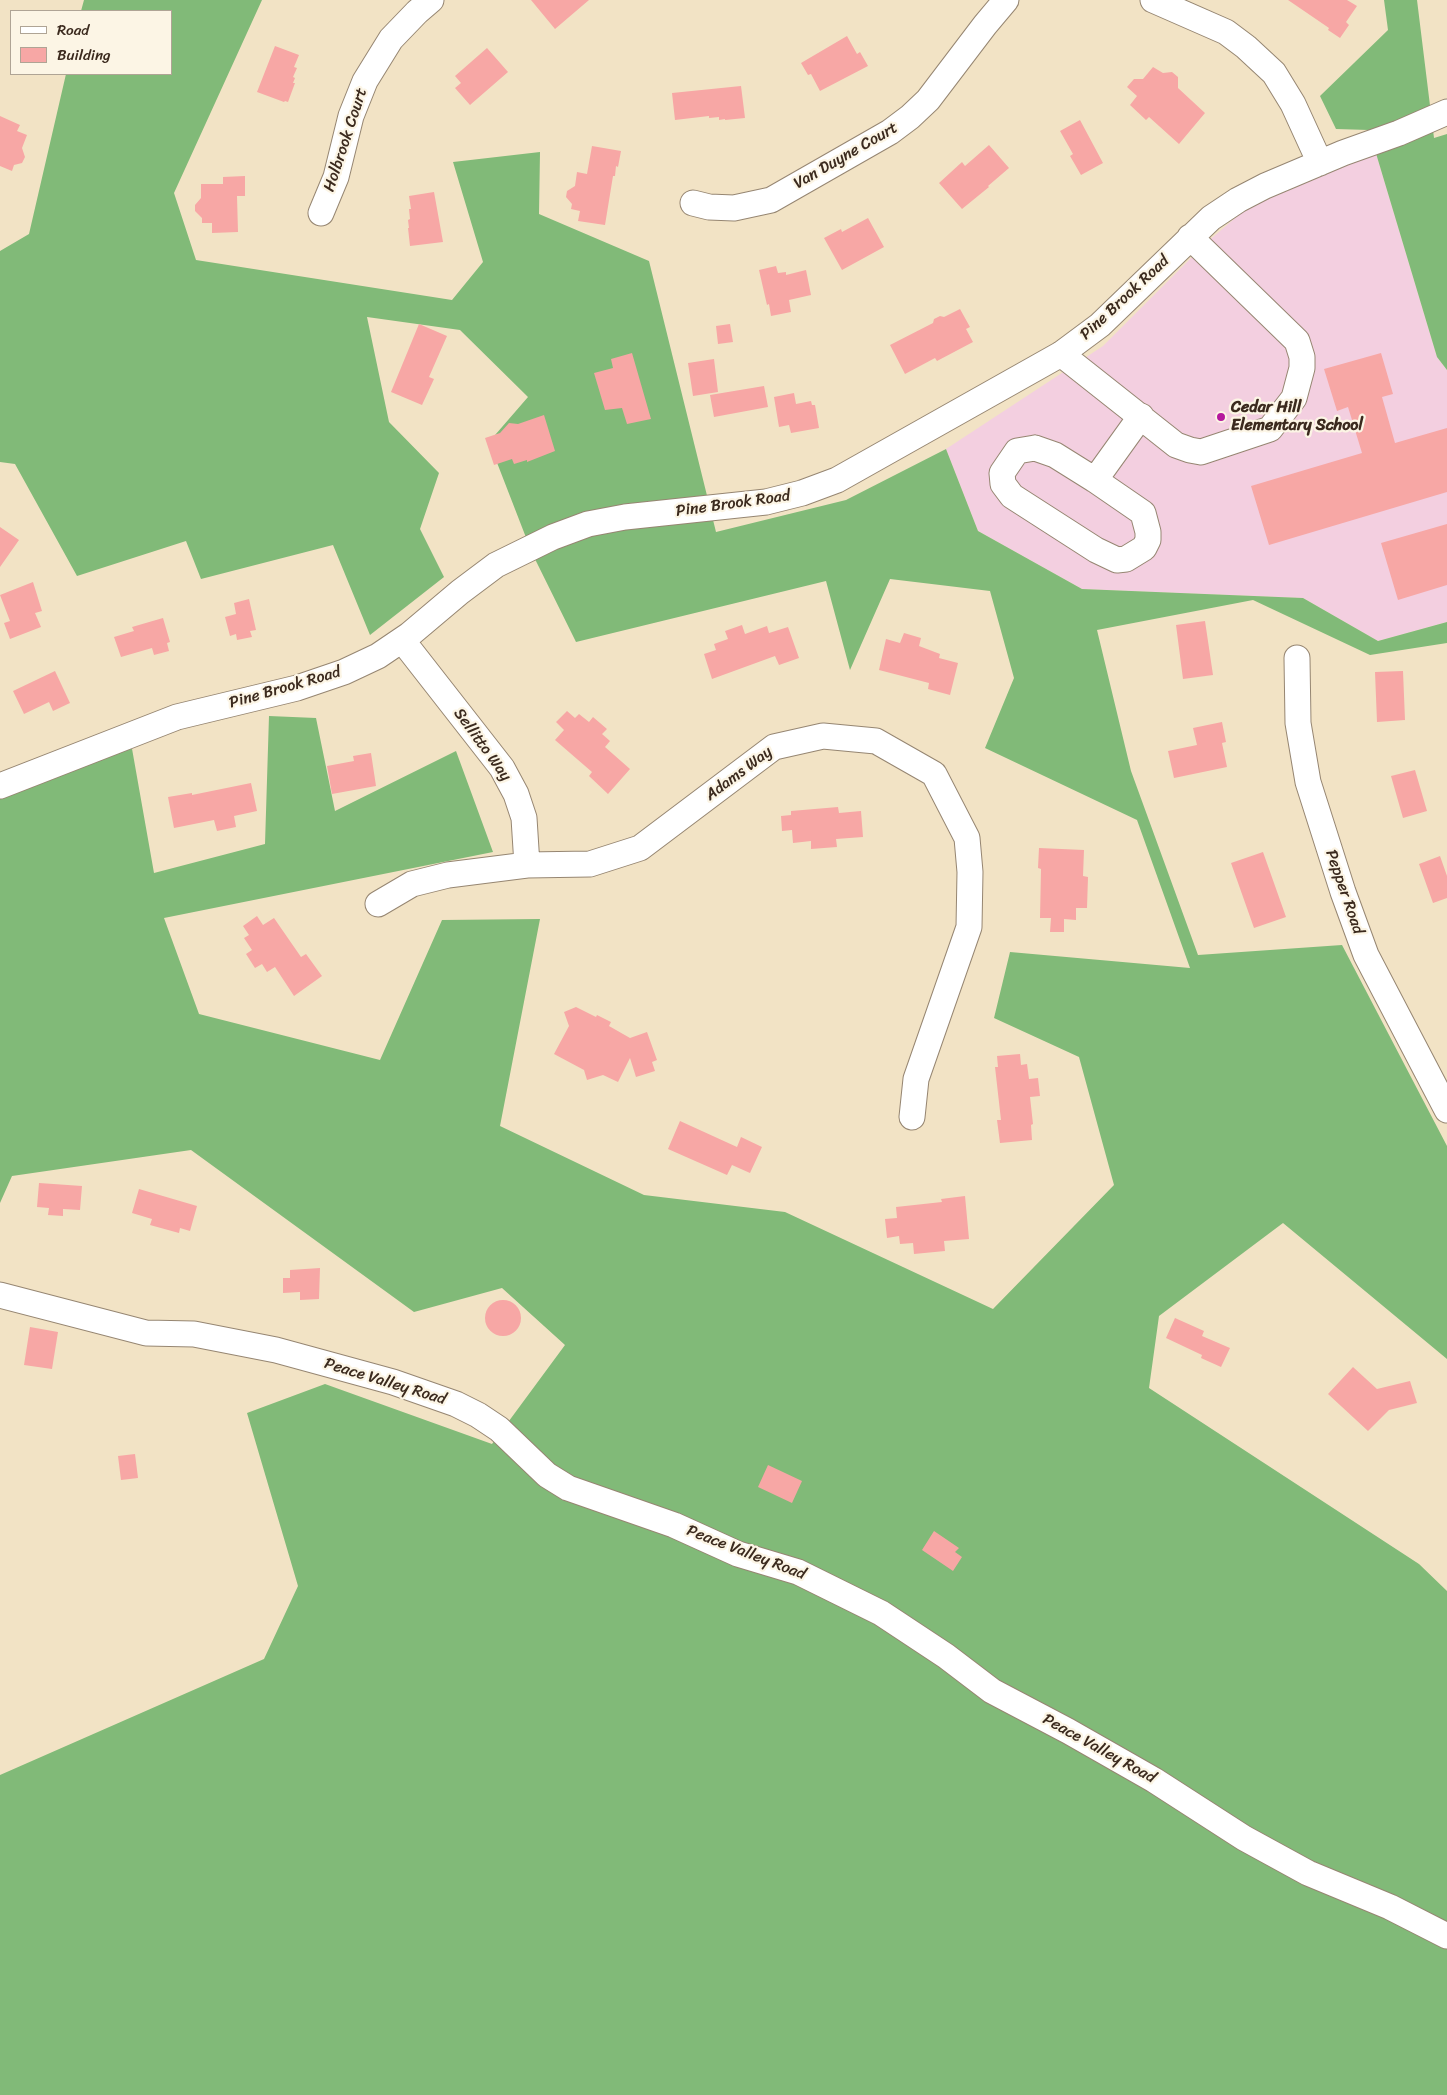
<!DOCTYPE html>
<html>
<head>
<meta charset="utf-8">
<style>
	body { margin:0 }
	#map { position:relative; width:1447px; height:2095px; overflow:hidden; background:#f2e3c5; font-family:Sriracha,sans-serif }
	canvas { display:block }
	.legend { position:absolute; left:10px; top:10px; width:162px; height:65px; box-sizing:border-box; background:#fcf5e5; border:1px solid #afa495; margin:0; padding:6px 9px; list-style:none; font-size:15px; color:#3b2a1e }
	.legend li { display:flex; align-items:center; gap:10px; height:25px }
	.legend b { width:25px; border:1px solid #afa495 }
</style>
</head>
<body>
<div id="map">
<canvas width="1447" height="2095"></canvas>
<ul class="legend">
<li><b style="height:6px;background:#fff"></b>Road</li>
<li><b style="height:14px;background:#f7a7a5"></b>Building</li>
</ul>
</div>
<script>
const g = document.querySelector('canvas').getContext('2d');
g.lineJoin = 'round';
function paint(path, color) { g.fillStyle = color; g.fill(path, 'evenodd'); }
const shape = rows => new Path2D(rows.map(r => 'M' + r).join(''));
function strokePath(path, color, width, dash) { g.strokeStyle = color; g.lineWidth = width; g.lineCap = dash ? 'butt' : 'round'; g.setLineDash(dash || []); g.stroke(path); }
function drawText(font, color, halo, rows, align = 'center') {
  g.font = font + ' Sriracha,sans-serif'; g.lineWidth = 4.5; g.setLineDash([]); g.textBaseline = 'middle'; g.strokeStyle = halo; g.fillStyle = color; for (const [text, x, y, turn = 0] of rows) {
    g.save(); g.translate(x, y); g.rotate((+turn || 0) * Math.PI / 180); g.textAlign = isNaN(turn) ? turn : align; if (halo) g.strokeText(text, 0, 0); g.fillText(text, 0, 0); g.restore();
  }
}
paint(shape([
	[1376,153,1437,357,1447,370,1447,622,1378,641,1303,598,1082,589,978,531,946,449,1103,346,1207,242,1247,208]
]), '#f3cfe0');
paint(shape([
	[84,0,262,0,174,193,196,260,452,300,483,262,453,162,540,152,539,214,649,261,716,532,846,500,946,449,978,531,1082,589,1303,598,1378,641,1447,622,1447,643,1370,655,1253,600,1097,630,1131,771,1198,955,1342,945,1447,1146,1447,1359,1283,1223,1159,1316,1149,1388,1419,1564,1447,1591,1447,2095,0,2095,0,1775,264,1659,298,1586,247,1413,325,1384,492,1444,565,1345,502,1288,414,1312,191,1150,12,1176,0,1203,0,790,131,743,154,873,265,844,269,716,316,718,335,811,456,751,493,852,164,918,199,1014,380,1060,442,920,540,919,500,1126,644,1195,785,1212,993,1309,1114,1185,1079,1057,994,1018,1010,952,1190,968,1137,820,985,748,1014,678,990,591,890,579,850,670,826,581,576,642,532,553,489,442,528,397,460,330,367,317,389,422,439,473,420,529,444,577,370,635,333,545,201,579,186,541,77,576,15,464,0,462,0,251,29,234,66,74,171,74,171,11,81,11],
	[1384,0,1417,0,1434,138,1447,134,1447,370,1437,357,1369,130,1336,129,1320,96,1388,30]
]), '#81ba78');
paint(shape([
	[531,0,589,0,555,29],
	[1288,0,1347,0,1357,6,1346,22,1349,25,1340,38,1328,30,1329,28],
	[847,36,857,54,860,52,868,66,820,91,811,74,808,75,801,63],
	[275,46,299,55,294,67,297,68,293,77,295,78,293,83,295,83,288,102,285,101,284,102,257,92],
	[487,48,508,72,470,105,455,88,461,83,455,76],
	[1153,67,1163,73,1172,72,1178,77,1178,88,1205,113,1179,144,1149,117,1146,120,1130,105,1137,96,1127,87,1134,79,1143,79],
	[741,86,745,118,725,120,725,119,719,120,719,117,709,118,709,116,675,120,672,93],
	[0,116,20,125,17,131,27,135,22,148,25,157,22,163,14,165,12,171,0,166],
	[1080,120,1103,163,1081,175,1070,156,1073,154,1060,131],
	[989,145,1009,168,988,186,989,187,962,209,939,183,962,162,965,166],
	[592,146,621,151,618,167,616,166,615,176,613,176,605,225,578,221,580,211,571,209,572,204,566,197,567,191,575,186,577,172,587,174],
	[245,176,245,196,237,196,238,232,212,233,212,223,202,223,202,218,195,211,195,205,201,198,201,184,223,184,223,177],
	[434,192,443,242,410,246,408,228,409,228,408,220,410,219,409,209,411,209,409,196],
	[868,218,884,247,842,270,824,238,841,229,842,232],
	[776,266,778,273,786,272,786,275,806,270,811,295,789,300,791,312,771,316,769,304,767,305,759,270],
	[960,309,970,327,966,329,973,342,937,361,935,358,905,374,890,345,933,323,934,319,940,316,944,317],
	[419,324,447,336,429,377,434,379,422,405,391,392],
	[730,324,733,342,718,344,716,326],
	[632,353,651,419,627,424,622,408,605,410,594,373,613,368,611,359],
	[1381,353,1393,394,1382,397,1395,443,1447,428,1447,492,1269,545,1251,486,1362,453,1348,407,1337,411,1324,369],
	[714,359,718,392,693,396,688,363],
	[764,386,768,407,714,417,710,395],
	[794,393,796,404,811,401,812,405,815,405,819,428,791,433,789,425,779,427,774,397],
	[544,415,555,451,527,462,527,460,514,464,512,459,494,465,485,438,500,433,509,423,518,424],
	[1447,524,1447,585,1398,600,1381,543],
	[0,527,19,540,0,567],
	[33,582,42,611,35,613,41,627,10,639,4,623,10,621,0,595],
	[249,599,256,630,250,631,252,637,237,640,236,634,230,636,225,617,236,614,234,603],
	[163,618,170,642,167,643,169,651,154,655,152,648,121,657,114,637,134,631,132,627],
	[1205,621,1213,675,1183,679,1176,625],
	[742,625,745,634,767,626,769,633,788,627,799,658,779,665,775,656,712,679,704,654,716,650,714,644,728,639,725,631],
	[904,633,921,638,919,646,940,654,939,658,958,663,950,695,928,689,929,683,879,670,886,639,900,643],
	[55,671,70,703,53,711,49,702,24,714,13,691],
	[1403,671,1405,720,1377,722,1375,672],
	[567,711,575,718,579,714,589,722,593,717,607,729,602,734,610,741,605,747,630,769,608,794,589,776,592,772,555,740,564,730,556,722],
	[1222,722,1226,742,1222,743,1227,767,1174,778,1168,751,1197,745,1193,728],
	[371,753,376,786,332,794,327,766,354,761,353,756],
	[1415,770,1427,811,1403,818,1391,776],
	[251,783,257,811,234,816,236,827,217,831,214,820,174,828,168,797,192,793,192,795],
	[838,807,839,813,861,811,863,837,836,839,837,847,811,849,811,841,793,843,792,830,782,831,781,816,791,815,791,811],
	[1039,848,1084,850,1083,876,1088,877,1087,908,1076,908,1076,920,1064,919,1064,932,1050,932,1051,918,1040,918,1041,869,1038,868],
	[1263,852,1286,917,1254,928,1231,863],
	[1440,856,1447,876,1447,898,1433,903,1419,864],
	[257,916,263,925,274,918,301,957,306,954,322,976,294,996,275,967,267,972,262,964,255,968,246,954,252,950,244,938,249,935,243,926],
	[576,1007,596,1017,597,1015,611,1022,609,1026,630,1038,647,1032,657,1060,652,1062,655,1071,636,1077,630,1058,618,1082,603,1075,587,1080,584,1070,554,1054,569,1026,564,1012],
	[1020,1054,1021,1065,1027,1064,1029,1079,1038,1078,1040,1096,1030,1097,1033,1124,1031,1125,1032,1140,1000,1143,997,1120,1001,1120,995,1067,998,1067,997,1056],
	[680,1121,737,1147,741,1137,762,1147,750,1173,732,1165,727,1175,668,1149],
	[39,1183,82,1186,80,1210,63,1209,63,1216,48,1215,49,1208,37,1207],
	[139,1189,197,1206,190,1231,180,1228,179,1233,150,1225,152,1219,132,1213],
	[965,1196,969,1239,944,1241,945,1251,914,1254,913,1243,900,1244,899,1236,887,1238,885,1219,897,1218,896,1207,942,1202,941,1199],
	[320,1268,319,1299,300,1300,300,1292,283,1293,283,1278,290,1278,290,1270],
	'485 1318a18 18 0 1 1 36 0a18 18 0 1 1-36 0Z',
	[1175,1318,1204,1331,1202,1336,1230,1348,1221,1367,1201,1358,1202,1355,1166,1338],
	[30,1327,58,1332,52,1369,24,1365],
	[1353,1367,1377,1389,1410,1381,1417,1403,1389,1410,1368,1431,1328,1394],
	[135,1454,138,1478,121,1480,118,1456],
	[768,1465,802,1481,792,1503,758,1487],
	[934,1531,959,1548,955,1552,962,1557,953,1571,922,1550]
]), '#f7a7a5');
const minor = shape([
	[1153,0,1226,32,1246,47,1274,73,1293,104,1320,163],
	[693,203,709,207,734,208,771,200,890,132,910,117,928,100,985,25,1006,0],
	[321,213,336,177,351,116,365,81,391,39,417,12,431,0],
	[1061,354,1176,445,1190,450,1201,452,1270,429,1294,398,1302,368,1302,357,1297,341,1190,237],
	[1035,448,1055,455,1095,480,1143,513,1148,532,1148,540,1144,548,1126,559,1117,560,1096,550,1012,496,1003,484,1002,473,1017,451,1035,448],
	[1095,480,1141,416],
	[402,640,502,768,516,794,524,818,527,865],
	[1297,658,1298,723,1308,782,1343,892,1366,955,1447,1110],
	[0,786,177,717,297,688,344,672,378,656,409,635,460,592,496,565,553,537,588,524,625,517,766,502,802,493,837,480,1061,354,1100,325,1211,218,1238,200,1265,186,1343,153,1399,133,1447,112],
	[378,904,412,884,448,875,527,865,590,864,640,848,774,747,823,736,876,741,934,774,967,838,970,872,969,927,916,1079,912,1117],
	[0,1295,146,1333,194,1334,276,1350,393,1382,456,1404,478,1415,499,1429,547,1475,568,1488,674,1525,738,1554,798,1572,881,1613,946,1656,992,1691,1068,1731,1154,1780,1244,1838,1308,1873,1390,1907,1447,1936]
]);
strokePath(minor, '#968672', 27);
strokePath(minor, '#fff', 25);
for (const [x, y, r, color] of [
	[1221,417,5,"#b5179e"]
]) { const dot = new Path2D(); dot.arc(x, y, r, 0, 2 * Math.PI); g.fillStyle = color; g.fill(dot); strokePath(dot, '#fcf5e5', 2); }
drawText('16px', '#3b2a1e', '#fcf5e5', [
	["Holbrook Court",346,140,-72],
	["Van Duyne Court",846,156,-30],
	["Pine Brook Road",1125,298,-43],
	["Pine Brook Road",733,504,-8],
	["Pine Brook Road",285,688,-16],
	["Sellitto Way",482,745,54],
	["Adams Way",739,774,-37],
	["Pepper Road",1344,892,71],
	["Peace Valley Road",385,1382,17],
	["Peace Valley Road",746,1553,21],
	["Peace Valley Road",1099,1749,29]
]);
drawText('bold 16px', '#3b2a1e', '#fcf5e5', [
	["Cedar Hill",1231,408],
	["Elementary School",1231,426]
], 'left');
</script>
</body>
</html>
